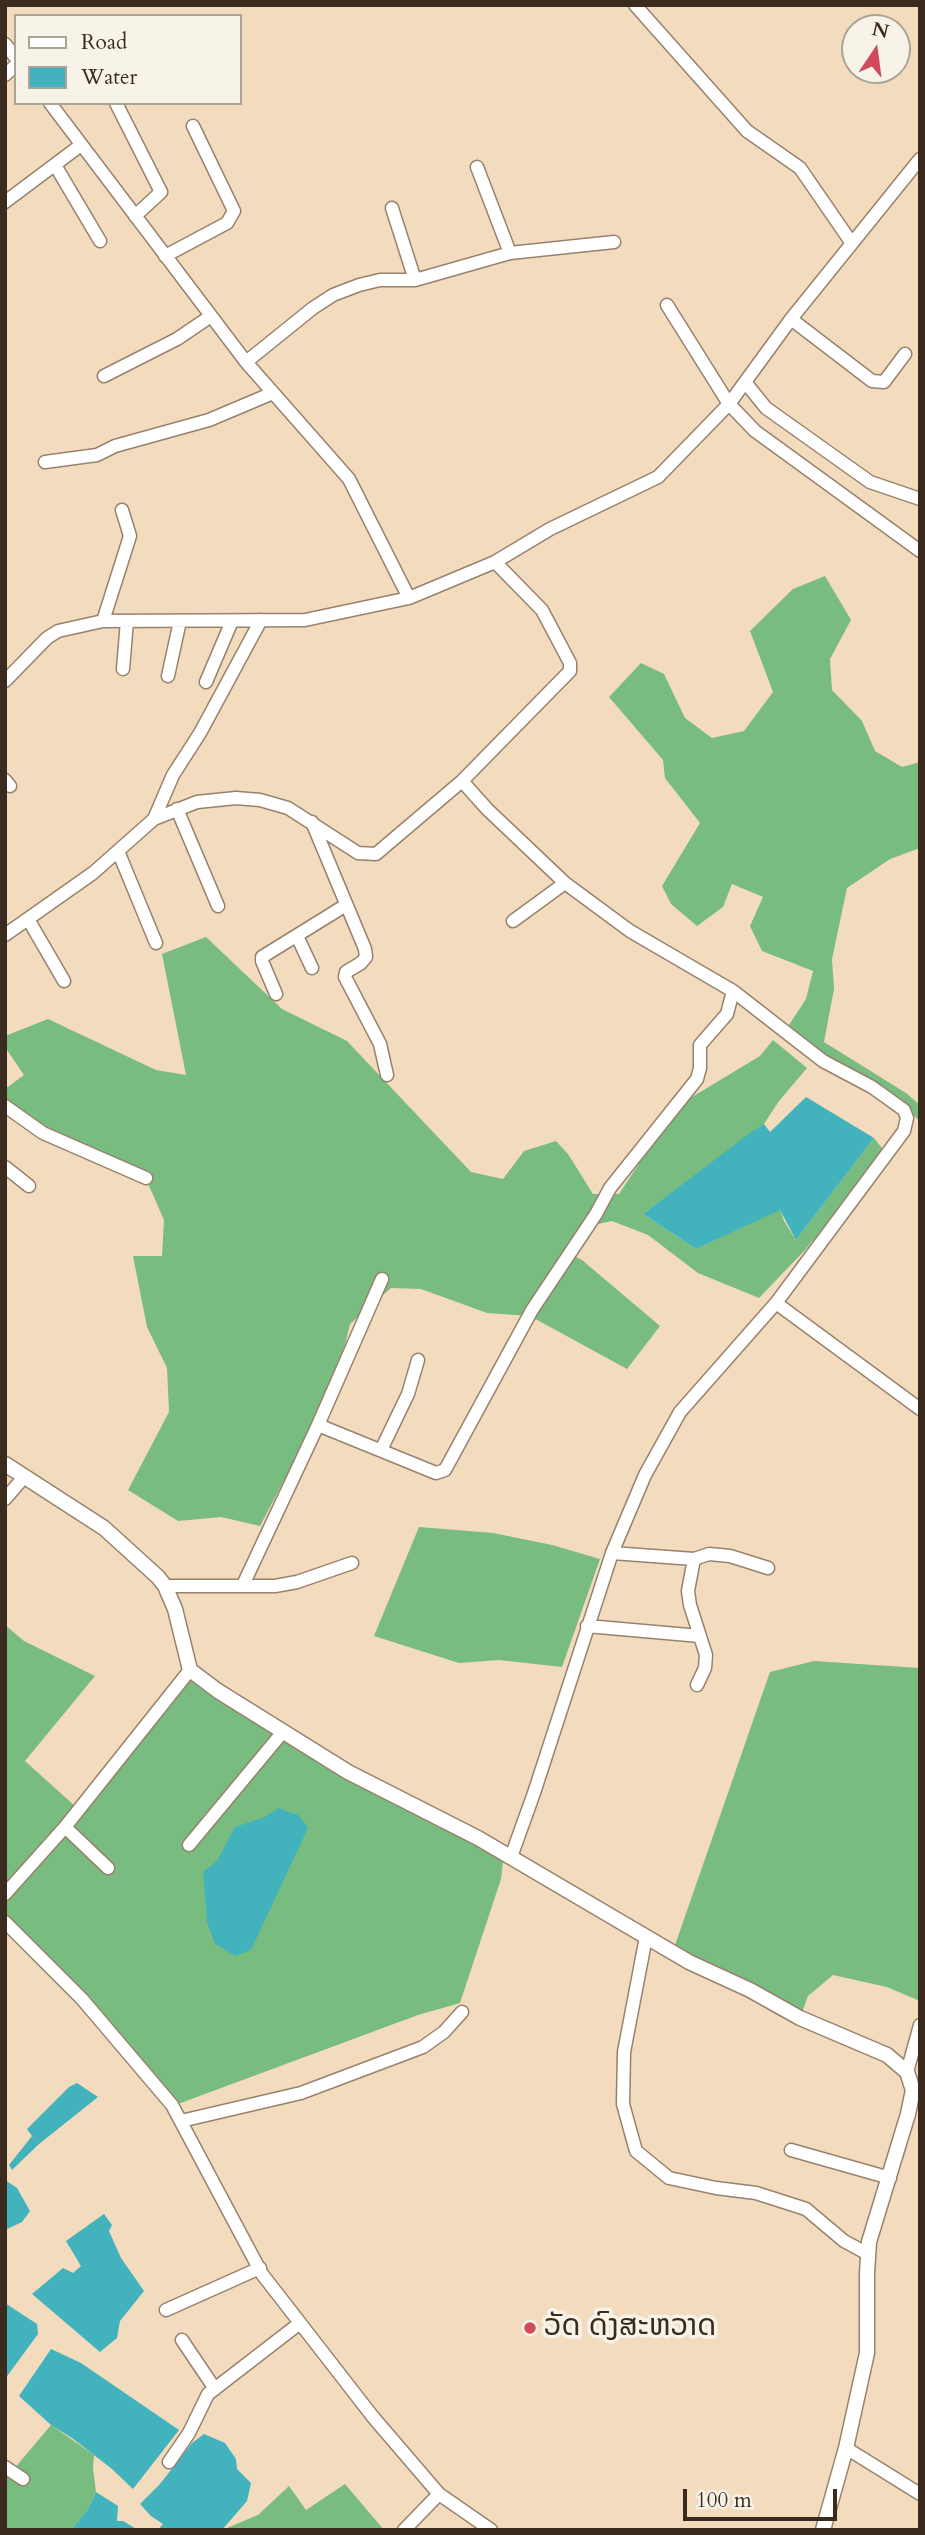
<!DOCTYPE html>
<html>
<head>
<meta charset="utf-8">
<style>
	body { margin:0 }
	#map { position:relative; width:925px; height:2535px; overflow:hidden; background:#f3dbbe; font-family:Cardo,serif }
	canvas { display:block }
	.frame { position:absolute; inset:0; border:7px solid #3b2a1e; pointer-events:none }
	.legend { position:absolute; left:14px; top:14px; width:228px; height:91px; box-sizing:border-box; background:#f7f3e8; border:2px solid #aca397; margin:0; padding:9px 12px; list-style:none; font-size:21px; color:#3b2a1e }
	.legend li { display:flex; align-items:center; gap:14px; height:35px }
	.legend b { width:35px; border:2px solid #aca397 }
	.north { position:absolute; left:841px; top:14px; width:70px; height:70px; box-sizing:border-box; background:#f7f3e8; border:2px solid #aca397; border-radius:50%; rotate:13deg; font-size:19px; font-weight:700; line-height:28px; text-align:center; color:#3b2a1e }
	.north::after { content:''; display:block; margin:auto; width:24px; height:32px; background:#d1495b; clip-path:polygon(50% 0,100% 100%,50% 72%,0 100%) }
	.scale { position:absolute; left:683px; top:2489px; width:154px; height:32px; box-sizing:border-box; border:4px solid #3b2a1e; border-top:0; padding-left:9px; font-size:21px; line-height:24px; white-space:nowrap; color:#3b2a1e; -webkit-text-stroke:5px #f7f3e8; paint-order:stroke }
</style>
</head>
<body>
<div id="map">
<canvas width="925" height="2535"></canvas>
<div class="frame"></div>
<ul class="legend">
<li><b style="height:9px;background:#fff"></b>Road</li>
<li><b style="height:19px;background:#42b2bc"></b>Water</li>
</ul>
<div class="north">N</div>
<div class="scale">100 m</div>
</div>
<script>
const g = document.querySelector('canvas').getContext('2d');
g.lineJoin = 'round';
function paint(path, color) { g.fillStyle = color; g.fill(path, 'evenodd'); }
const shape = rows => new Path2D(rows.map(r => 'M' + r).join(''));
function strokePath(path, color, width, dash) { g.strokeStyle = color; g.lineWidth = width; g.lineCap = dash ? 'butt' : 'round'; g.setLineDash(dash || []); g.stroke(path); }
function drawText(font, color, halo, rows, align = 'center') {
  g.font = font + ' Cardo,"Noto Sans Lao",serif'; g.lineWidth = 7; g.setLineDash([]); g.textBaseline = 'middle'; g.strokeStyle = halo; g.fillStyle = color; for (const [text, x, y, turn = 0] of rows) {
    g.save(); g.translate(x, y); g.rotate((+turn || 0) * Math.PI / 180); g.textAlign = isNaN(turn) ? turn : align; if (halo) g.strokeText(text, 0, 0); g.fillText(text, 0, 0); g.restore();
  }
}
paint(shape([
	[825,576,851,620,830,659,832,690,862,721,875,751,902,767,920,762,920,848,890,859,847,888,832,959,834,989,824,1042,906,1093,920,1105,920,1122,911,1112,815,1053,787,1028,806,999,813,971,762,951,750,926,763,897,732,884,723,907,697,926,671,904,662,886,700,823,665,778,663,760,609,697,641,663,664,674,685,718,712,738,744,731,773,692,750,631,793,589],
	[206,937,282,1009,347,1041,471,1172,503,1179,524,1151,556,1141,568,1154,593,1194,619,1194,650,1147,687,1100,760,1056,773,1040,807,1068,779,1101,764,1124,643,1214,696,1249,780,1209,784,1221,796,1240,874,1138,886,1153,805,1250,759,1298,698,1273,648,1235,612,1221,589,1226,574,1256,582,1260,660,1326,627,1369,530,1316,487,1313,421,1289,391,1288,350,1324,345,1345,310,1431,260,1526,221,1517,178,1521,128,1490,169,1412,167,1368,147,1327,133,1256,162,1256,164,1220,147,1181,56,1139,5,1104,5,1089,24,1075,5,1047,5,1036,48,1019,156,1070,186,1075,162,954],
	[419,1527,493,1533,552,1545,600,1559,562,1667,499,1660,459,1663,374,1636],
	[5,1625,24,1641,95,1676,25,1761,76,1807,191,1668,351,1772,504,1853,501,1879,460,2003,418,2015,178,2104,5,1918],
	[814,1661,920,1668,920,2001,887,1987,833,1975,808,1996,800,2018,673,1951,770,1672],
	[51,2425,94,2455,93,2469,96,2492,88,2509,71,2530,5,2530,5,2474,8,2476],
	[345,2484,384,2530,222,2530,258,2515,289,2486,306,2510]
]), '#78bc80');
paint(shape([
	[806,1097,874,1138,796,1240,780,1210,696,1249,643,1214,750,1133,764,1124,770,1132],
	[278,1808,298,1815,308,1828,251,1950,235,1956,215,1944,207,1922,203,1872,217,1861,235,1827,265,1817],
	[77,2083,98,2097,39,2144,12,2170,9,2165,32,2136,27,2129,69,2087],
	[5,2180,17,2188,30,2211,22,2222,5,2230],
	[104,2214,112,2225,109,2231,121,2258,144,2291,120,2321,117,2338,100,2352,32,2294,63,2268,73,2273,81,2266,66,2241],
	[5,2303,37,2324,38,2334,5,2379],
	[51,2349,81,2363,179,2430,133,2489,112,2469,72,2438,51,2425,19,2396],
	[204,2434,225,2443,236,2459,237,2469,251,2483,247,2501,222,2530,158,2530,163,2524,151,2516,140,2504,160,2484,192,2443],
	[96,2492,118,2506,117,2521,123,2521,138,2530,71,2530,88,2509]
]), '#42b2bc');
const minor = shape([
	[635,5,747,131,800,168,851,242],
	[5,44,16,58],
	[5,75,16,65],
	[50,103,246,362,349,479,409,598],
	[116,103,161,192,135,216],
	[55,165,100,241],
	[477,167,510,253],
	[5,202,81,145],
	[392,208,415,280],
	[165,256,227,223,234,211,193,126],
	[667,305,729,404,755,431,920,551],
	[791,319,872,381,884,382,905,354],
	[246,362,313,308,333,295,359,285,380,280,415,280,510,253,614,242],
	[104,376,177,339,211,316],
	[745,382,766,408,870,482,920,499],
	[45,462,97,455,115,446,209,420,273,393],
	[103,621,130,536,122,510],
	[123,669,127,621],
	[168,676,180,621],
	[5,681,47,638,58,631,103,621,305,620,409,598,495,562,550,529,658,477,729,404,791,319,920,159],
	[206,682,232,621],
	[5,780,10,786],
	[462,781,487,809,565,883,630,931,733,991,823,1061,872,1087,904,1110,907,1118,904,1131,776,1303,680,1412,645,1475,612,1553,534,1793,511,1857],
	[177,809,218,906],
	[154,819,197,802,236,798,260,800,288,808,358,853,376,854,462,781,570,671,570,663,542,610,495,562],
	[312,822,365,949,366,957,361,963,346,972,345,977,380,1044,387,1075],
	[118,851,156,943],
	[28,919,64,981],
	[513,921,565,883],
	[5,935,93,873,154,819,173,775,200,733,261,620],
	[297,936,312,968],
	[276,994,262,961,262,957,346,905],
	[5,1106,43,1133,146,1178],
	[5,1167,29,1186],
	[776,1303,920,1409],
	[318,1425,436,1473,445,1470,532,1310,596,1214,610,1188,697,1079,700,1068,700,1045,727,1014,733,991],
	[381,1450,408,1394,418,1360],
	[5,1499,24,1477],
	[612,1553,694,1559,709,1554,730,1556,768,1568],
	[694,1559,688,1591,690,1605,706,1655,705,1668,697,1685],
	[243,1585,318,1425,382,1279],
	[165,1586,275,1586,297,1582,352,1563],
	[587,1626,700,1636],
	[65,1827,108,1868],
	[189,1845,282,1733],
	[5,1894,65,1827,190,1670],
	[5,1922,82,1999,172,2105,262,2274,373,2417,439,2494,491,2530],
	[646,1937,624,2052,623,2104,636,2151,669,2178,716,2188,756,2193,806,2209,844,2241,868,2254],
	[907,2072,920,2025],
	[181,2121,301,2093,423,2047,444,2032,462,2012],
	[791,2150,890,2178],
	[166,2310,260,2268],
	[182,2340,215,2389],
	[846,2448,920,2494],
	[169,2462,189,2433,208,2394,300,2323],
	[5,2467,23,2479],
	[404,2530,439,2494]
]);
const tertiary = shape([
	[5,1464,104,1528,158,1577,165,1586,175,1609,190,1670,218,1691,348,1772,478,1838,689,1962,750,1990,800,2018,887,2055,907,2072,913,2090,908,2114,869,2242,867,2273,867,2353,846,2448,823,2530]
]);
strokePath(minor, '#97826e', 15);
strokePath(tertiary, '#97826e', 17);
strokePath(minor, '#fff', 12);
strokePath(tertiary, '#fff', 14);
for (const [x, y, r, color] of [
	[530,2328,7,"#d1495b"]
]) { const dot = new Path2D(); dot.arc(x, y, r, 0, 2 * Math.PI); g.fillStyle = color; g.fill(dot); strokePath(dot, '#f7f3e8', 2.5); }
drawText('30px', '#3b2a1e', '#f7f3e8', [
	["ວັດ ດົງສະຫວາດ",544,2328]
], 'left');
</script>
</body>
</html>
